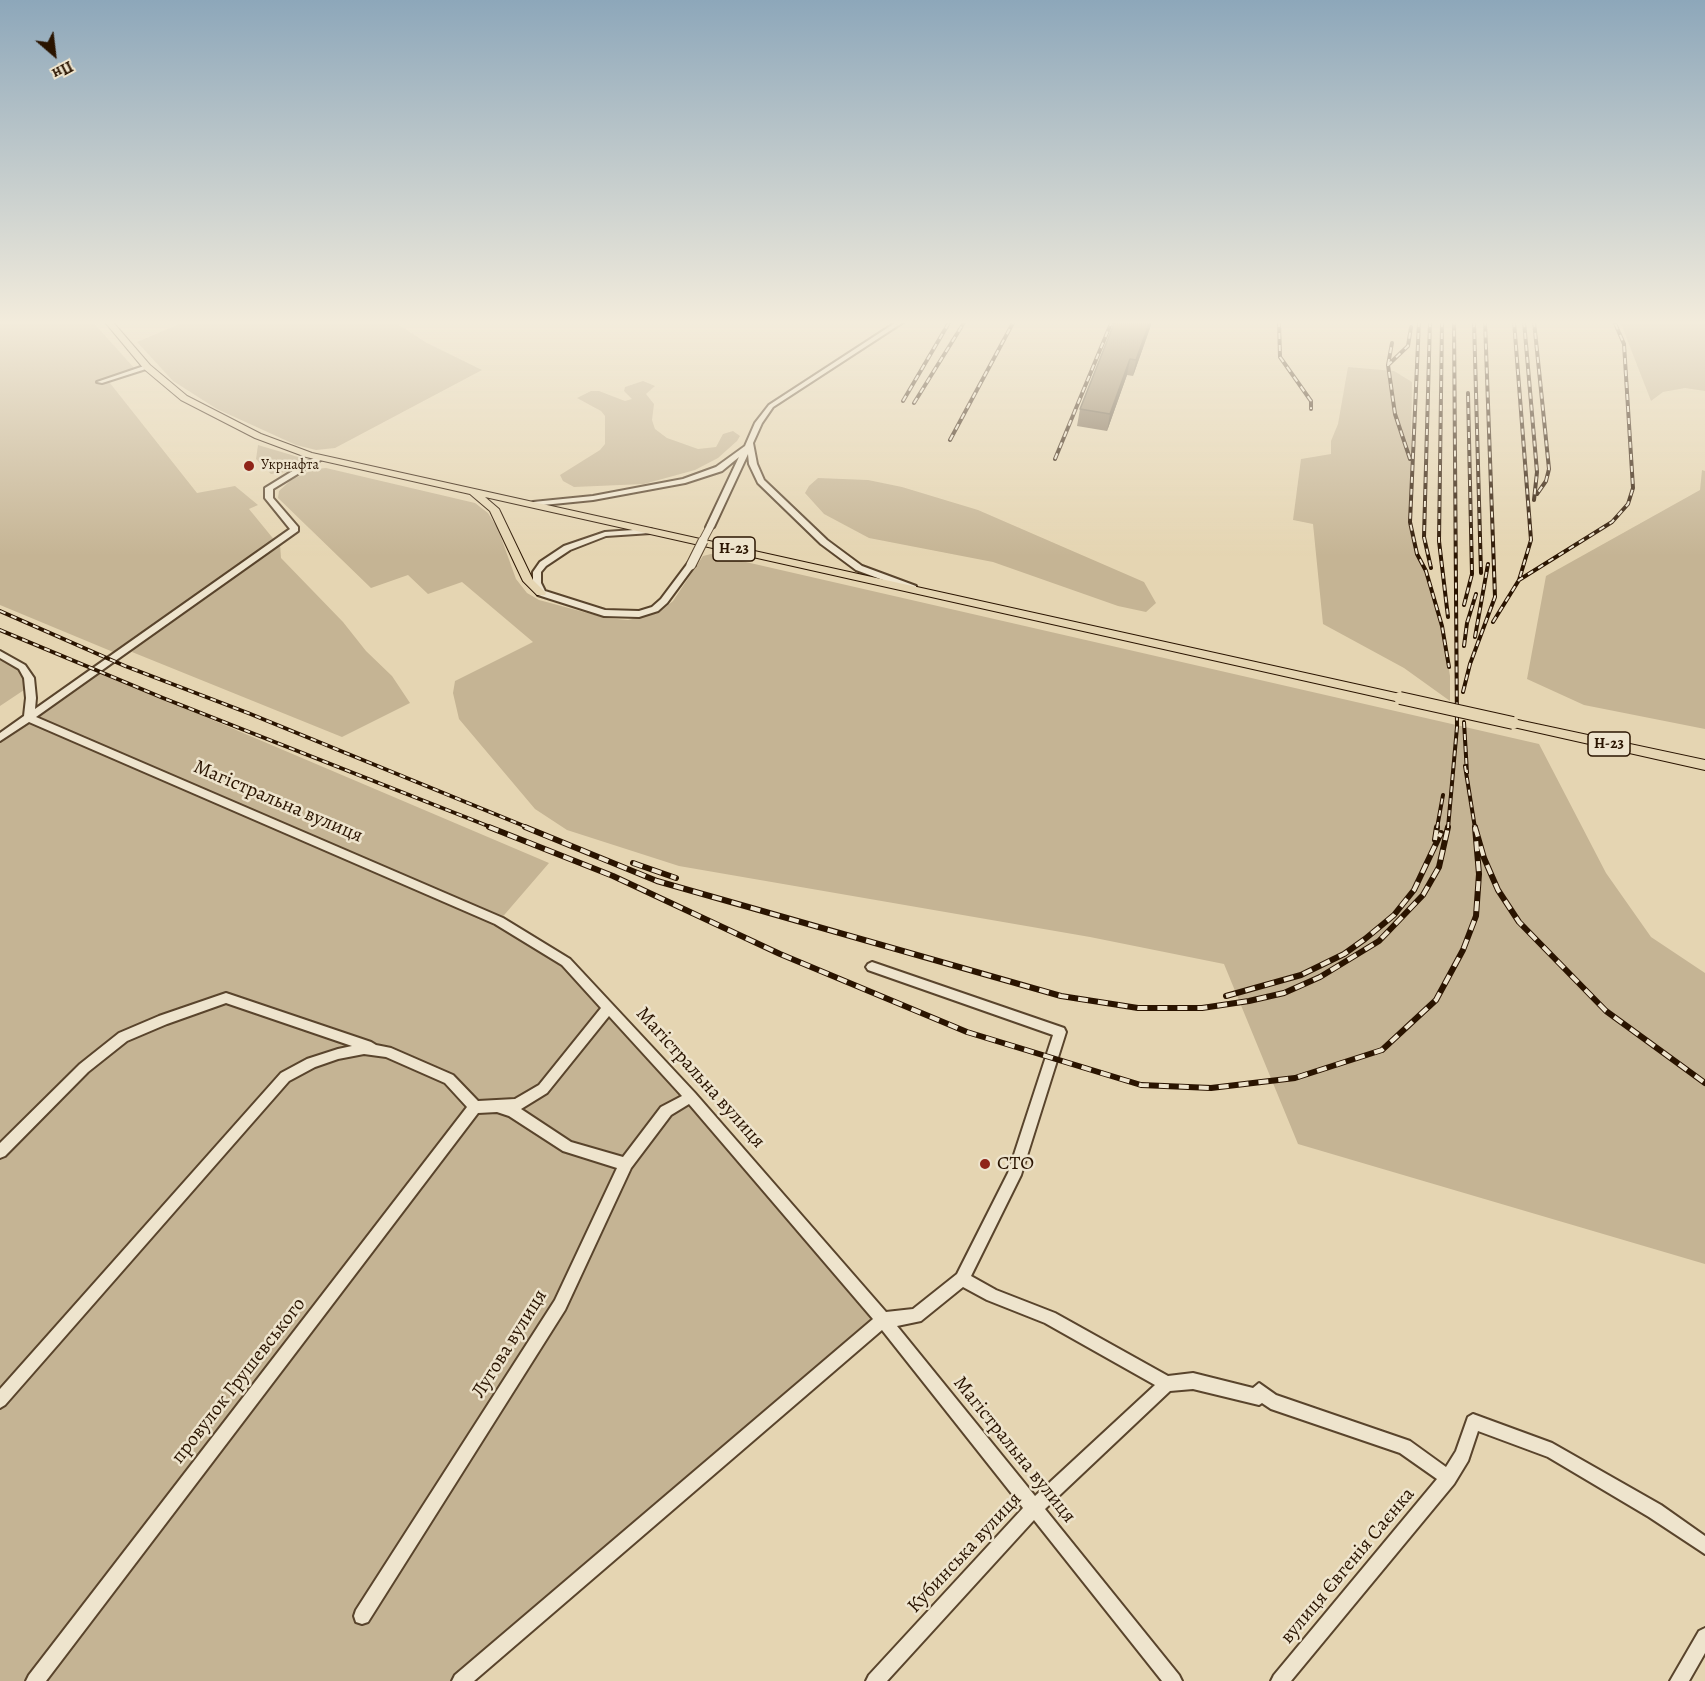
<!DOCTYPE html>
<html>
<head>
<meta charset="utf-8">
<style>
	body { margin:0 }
	#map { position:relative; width:1705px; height:1681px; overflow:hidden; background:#e5d5b2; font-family:Alegreya,serif }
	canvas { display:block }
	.north { position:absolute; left:24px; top:24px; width:60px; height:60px; -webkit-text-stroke:4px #eee4cd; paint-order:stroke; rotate:152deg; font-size:16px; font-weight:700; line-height:24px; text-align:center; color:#2a1400 }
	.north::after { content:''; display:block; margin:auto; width:21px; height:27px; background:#2a1400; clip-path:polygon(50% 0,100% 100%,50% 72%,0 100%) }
</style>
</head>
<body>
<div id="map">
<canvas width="1705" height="1681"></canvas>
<div class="north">Пн</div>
</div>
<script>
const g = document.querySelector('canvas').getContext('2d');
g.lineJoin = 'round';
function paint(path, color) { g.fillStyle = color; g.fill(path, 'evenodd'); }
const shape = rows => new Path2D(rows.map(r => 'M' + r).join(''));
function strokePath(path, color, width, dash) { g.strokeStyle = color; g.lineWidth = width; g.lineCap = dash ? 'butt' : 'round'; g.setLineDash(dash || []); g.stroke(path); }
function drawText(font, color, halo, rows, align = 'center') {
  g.font = font + ' Alegreya,serif'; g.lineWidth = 5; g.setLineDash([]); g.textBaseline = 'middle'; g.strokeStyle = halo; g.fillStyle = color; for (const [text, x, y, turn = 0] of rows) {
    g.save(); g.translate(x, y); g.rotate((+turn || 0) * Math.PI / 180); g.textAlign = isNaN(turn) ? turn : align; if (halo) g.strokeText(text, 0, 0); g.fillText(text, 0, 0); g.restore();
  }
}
paint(shape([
	[0,321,92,321,135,369,106,378,197,493,235,486,258,505,249,509,276,542,118,654,0,605],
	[186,321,393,321,427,343,482,370,335,448,316,450,296,445,217,409,173,381,137,342],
	[1620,321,1705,321,1705,391,1685,388,1663,392,1651,401],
	[1348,367,1394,371,1412,382,1410,522,1417,554,1426,571,1442,626,1450,676,1450,701,1404,668,1323,624,1313,524,1293,520,1301,459,1331,454,1331,441,1338,424],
	[643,381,655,386,646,394,654,404,652,420,655,429,667,438,698,449,716,447,723,434,733,431,740,436,737,441,718,458,695,470,644,484,574,487,563,481,560,475,600,450,605,444,605,416,601,411,577,398,591,391,599,391,625,401,632,399,624,391,625,387],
	[258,445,305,459,307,462,292,471,271,474,256,459],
	[326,468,475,503,488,513,498,529,516,579,527,593,539,600,606,618,628,620,658,613,673,601,703,556,711,554,1539,744,1606,873,1651,937,1705,973,1705,1264,1298,1144,1224,964,1090,937,679,866,567,830,535,809,459,719,453,693,455,681,533,642,462,582,428,594,408,575,371,588,278,498,279,491,291,480,314,469],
	[1702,470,1705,471,1705,729,1584,705,1527,679,1546,576,1700,490],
	[818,478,868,480,902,487,978,510,1144,582,1156,603,1146,612,1118,606,993,562,869,538,824,514,805,493,809,486],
	[280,544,281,558,343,622,366,651,392,676,410,703,342,737,132,652,141,639],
	[0,656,9,658,28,680,24,690,0,706],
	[95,670,549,863,499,921,566,962,883,1320,461,1681,0,1681,0,738]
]), '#c5b494');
const minor = shape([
	[898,321,905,321,773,407,762,423,753,443,757,464,764,480,827,540,862,566,916,586,916,590,910,590,856,570,821,544,758,483,749,464,748,454,714,527,710,529,706,527,739,457,722,471,685,483,593,500,533,506,529,504,533,502,593,496,683,479,716,467,745,446,755,423,769,405,898,321],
	[147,365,149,366,149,368,102,383,97,382,147,365],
	[317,456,324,458,273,489,273,498,298,527,298,531,36,717,503,918,570,959,695,1093,886,1312,913,1309,957,1274,1008,1173,1053,1035,868,970,866,967,868,964,872,962,1064,1028,1066,1032,1021,1175,971,1276,996,1290,1055,1313,1168,1376,1193,1373,1253,1388,1259,1383,1276,1395,1410,1441,1446,1467,1456,1451,1468,1417,1473,1414,1552,1443,1661,1505,1705,1536,1705,1554,1649,1517,1548,1457,1478,1431,1468,1461,1454,1484,1291,1681,1271,1681,1274,1675,1437,1479,1400,1453,1271,1409,1262,1403,1259,1405,1193,1389,1170,1391,1045,1509,1179,1675,1182,1681,1162,1681,1034,1520,887,1681,866,1681,869,1675,1023,1508,882,1330,474,1681,452,1681,455,1675,873,1319,689,1104,671,1115,631,1168,565,1310,368,1622,362,1624,356,1622,354,1616,356,1610,555,1300,617,1168,563,1151,509,1116,497,1112,478,1113,46,1681,26,1681,29,1675,467,1107,445,1083,386,1057,364,1054,338,1059,315,1067,289,1081,5,1405,0,1408,0,1389,281,1073,307,1059,338,1049,352,1046,226,1003,167,1024,127,1041,88,1072,5,1156,0,1158,0,1143,80,1064,119,1033,159,1016,226,993,371,1042,376,1045,391,1048,453,1075,478,1101,515,1099,539,1085,601,1008,562,965,495,924,29,722,0,741,0,733,24,716,26,698,24,678,19,669,0,658,0,651,25,665,34,678,36,698,35,709,290,529,265,498,265,488,317,456],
	[609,1016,682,1096,661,1107,623,1157,571,1142,521,1109,547,1093,609,1016],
	[963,1287,987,1300,1045,1323,1155,1385,1035,1496,897,1326,921,1321,963,1287],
	[648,529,651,529,651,533,606,536,570,550,546,566,541,572,541,583,545,591,605,610,639,611,652,607,661,599,688,563,694,563,695,565,667,603,658,611,639,617,604,616,538,595,537,593,533,583,533,572,540,562,564,546,605,532,648,529],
	[1705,1628,1705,1653,1689,1681,1670,1681,1699,1631,1705,1628]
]);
const major = shape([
	[104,321,112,321,150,365,187,396,261,434,312,453,1400,694,1406,698,1400,702,485,497,499,509,533,580,546,593,545,595,537,595,523,581,490,511,470,494,306,457,255,438,181,400,144,369,104,321],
	[1513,719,1705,760,1705,770,1509,726,1507,723,1513,719]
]);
strokePath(minor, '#59442c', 4);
strokePath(major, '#2a1400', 2);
paint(minor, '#eee4cd');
paint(major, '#e5d5b2');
const railFar1 = shape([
	[1279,321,1280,357,1311,401,1311,409],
	[1419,321,1410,522,1417,554,1426,571,1442,626,1449,667],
	[1430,321,1424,537,1431,568],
	[1442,321,1439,541,1448,617],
	[1474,321,1481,573],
	[1514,321,1531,540,1519,580],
	[1524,321,1537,472,1534,500],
	[1534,321,1549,469,1546,481,1537,494],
	[1388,365,1392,343],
	[903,401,950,321],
	[914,403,965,321],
	[950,440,1014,321],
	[1055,459,1112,321],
	[1410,459,1395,414,1388,365,1408,346,1411,327],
	[1464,605,1472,574,1468,393],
	[0,611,125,666,248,713,529,828],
	[1493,622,1519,580,1612,522,1628,504,1633,488,1624,344,1614,321],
	[0,630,163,698,493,828],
	[1475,637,1488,564],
	[1464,646,1467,623,1476,594],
	[1463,692,1470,664,1495,597,1485,321],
	[1464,722,1467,773],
	[1465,766,1475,828],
	[1437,828,1443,795],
	[1448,828,1457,727,1454,321]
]);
const rail = shape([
	[489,827,613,876,780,954,967,1032,1141,1085,1211,1088,1295,1078,1382,1050,1436,1000,1463,950,1476,916,1479,874,1475,827],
	[525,827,657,881,1061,996,1138,1008,1202,1008,1249,1001,1284,993,1320,977,1379,941,1423,895,1439,867,1448,827],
	[1475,827,1484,858,1498,890,1519,922,1606,1011,1705,1083],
	[1435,840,1437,827],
	[633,863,676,878],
	[1226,996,1301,975,1344,954,1365,939,1394,915,1414,890,1441,833]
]);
strokePath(railFar1, '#2a1400', 4);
strokePath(rail, '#2a1400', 6);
strokePath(railFar1, '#eee4cd', 2, [6]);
strokePath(rail, '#eee4cd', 4, [10]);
const minorBridgeFar1 = shape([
	[702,542,710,527]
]);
const minorBridge = shape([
	[691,565,703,541]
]);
const majorBridge = shape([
	[1400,698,1513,723]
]);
strokePath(minorBridgeFar1, '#59442c', 9, []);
strokePath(minorBridge, '#59442c', 11, []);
strokePath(majorBridge, '#2a1400', 14, []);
strokePath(minorBridgeFar1, '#eee4cd', 7);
strokePath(minorBridge, '#eee4cd', 9);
strokePath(majorBridge, '#e5d5b2', 12);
paint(shape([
	[1115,321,1152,321,1150,328,1133,376,1127,375,1107,431,1077,426,1080,409]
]), '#786750');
paint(shape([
	[1150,321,1152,321,1150,328,1133,376,1136,360],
	[1130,359,1127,375,1107,431,1110,414]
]), '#615441');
const building = shape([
	[1115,321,1150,321,1136,360,1130,359,1110,414,1080,409,1115,321]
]);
paint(building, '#8b785d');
strokePath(building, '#615441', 1.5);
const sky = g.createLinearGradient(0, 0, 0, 556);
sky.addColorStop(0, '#8da7ba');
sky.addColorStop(0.58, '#f3ecdc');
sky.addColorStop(1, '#f3ecdc00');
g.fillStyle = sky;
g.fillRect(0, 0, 1705, 556);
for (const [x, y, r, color] of [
	[249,466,6,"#8f2418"],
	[985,1164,6,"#8f2418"]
]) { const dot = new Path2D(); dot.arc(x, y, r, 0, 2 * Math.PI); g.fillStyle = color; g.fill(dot); strokePath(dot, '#eee4cd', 2); }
drawText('14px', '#2a1400', '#eee4cd', [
	["Укрнафта",261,466]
], 'left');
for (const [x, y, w] of [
	[734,549,42],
	[1609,744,42]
]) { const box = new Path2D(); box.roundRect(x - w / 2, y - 12, w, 24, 4.5); g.fillStyle = '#eee4cd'; g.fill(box); strokePath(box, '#2a1400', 1.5); }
drawText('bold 15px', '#2a1400', null, [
	["Н-23",734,549],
	["Н-23",1609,744]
]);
drawText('20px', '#2a1400', '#eee4cd', [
	["Магістральна вулиця",278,802,23],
	["Магістральна вулиця",700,1078,48],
	["Лугова вулиця",510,1344,-58],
	["провулок Грушевського",239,1381,-52],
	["Магістральна вулиця",1014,1450,51],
	["Кубинська вулиця",965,1553,-47],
	["вулиця Євгенія Саєнка",1348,1566,-50]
]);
drawText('20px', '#2a1400', '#eee4cd', [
	["СТО",997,1164]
], 'left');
</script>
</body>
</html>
